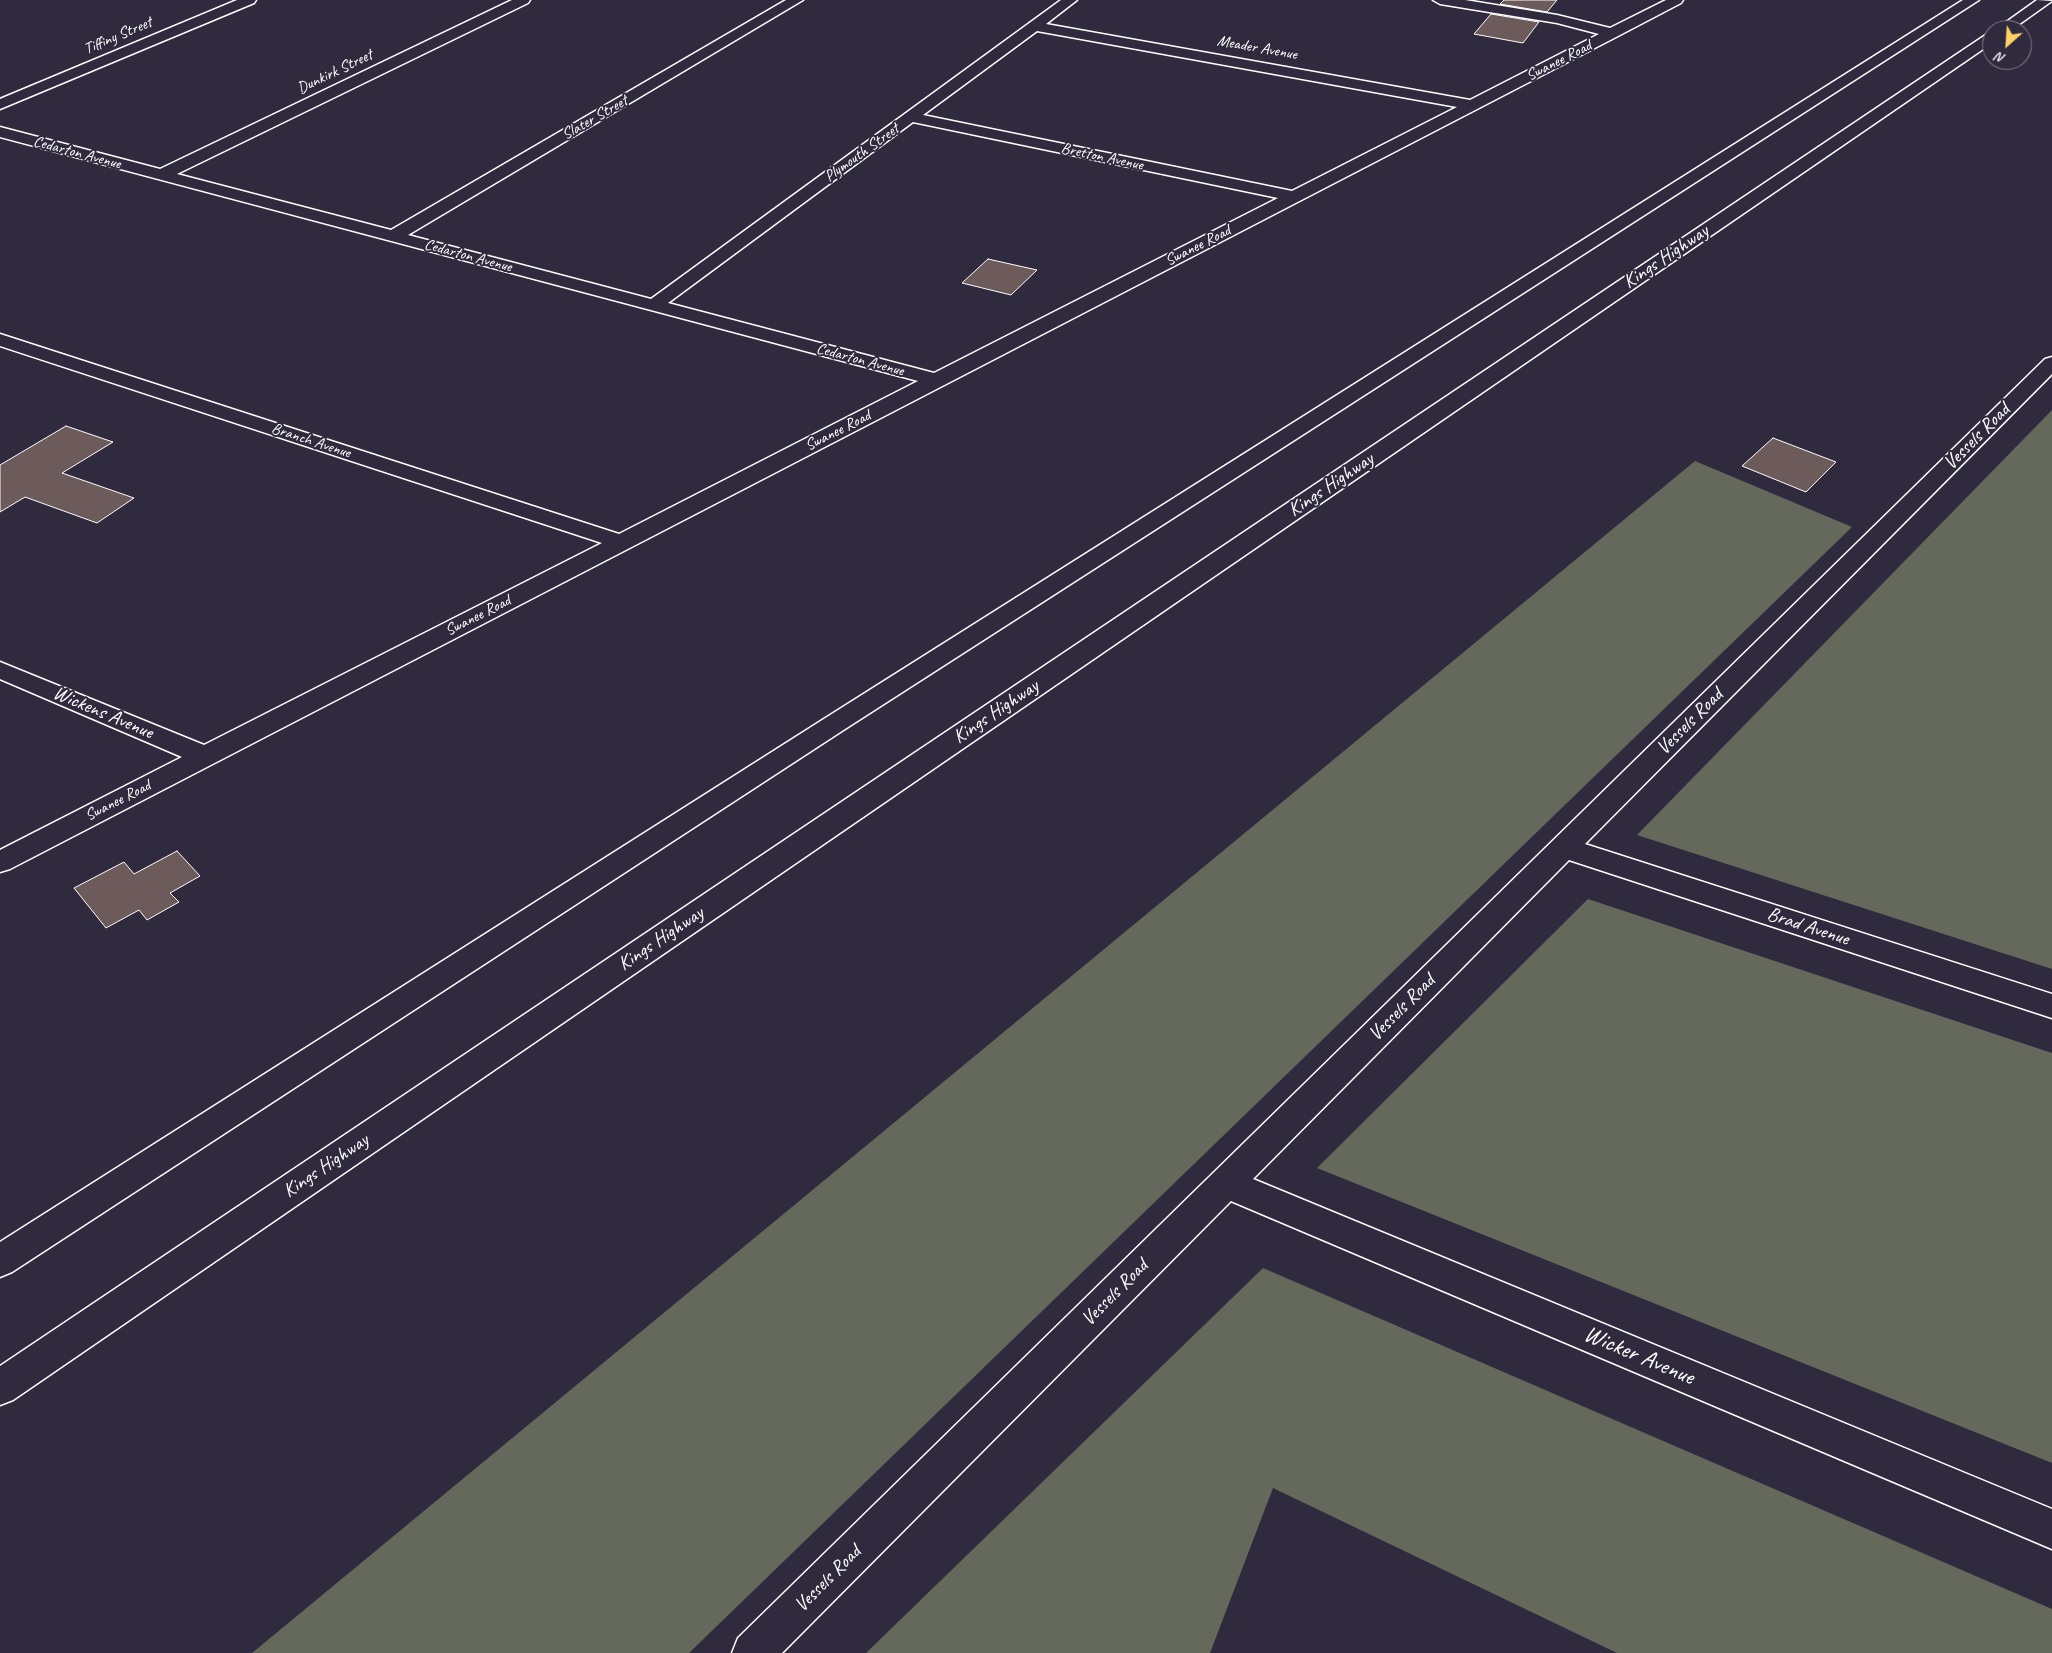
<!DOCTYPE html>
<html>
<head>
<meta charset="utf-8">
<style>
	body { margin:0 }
	#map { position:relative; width:2052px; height:1653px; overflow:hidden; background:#2f2a3d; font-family:Caveat,sans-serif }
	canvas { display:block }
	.north { position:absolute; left:1982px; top:20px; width:50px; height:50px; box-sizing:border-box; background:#2f2a3d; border:1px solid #827f8b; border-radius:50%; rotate:206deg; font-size:14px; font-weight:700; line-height:20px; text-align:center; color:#fff }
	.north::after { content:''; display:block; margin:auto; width:18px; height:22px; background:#ffd166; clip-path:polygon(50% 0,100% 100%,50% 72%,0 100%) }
</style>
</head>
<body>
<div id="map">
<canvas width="2052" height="1653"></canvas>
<div class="north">N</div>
</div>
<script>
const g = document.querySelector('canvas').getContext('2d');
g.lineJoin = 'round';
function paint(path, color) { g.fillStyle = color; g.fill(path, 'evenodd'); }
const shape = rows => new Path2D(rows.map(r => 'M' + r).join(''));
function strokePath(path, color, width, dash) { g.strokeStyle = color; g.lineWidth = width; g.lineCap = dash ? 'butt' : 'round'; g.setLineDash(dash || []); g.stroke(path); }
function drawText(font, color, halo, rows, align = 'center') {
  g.font = font + ' Caveat,sans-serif'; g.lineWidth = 4; g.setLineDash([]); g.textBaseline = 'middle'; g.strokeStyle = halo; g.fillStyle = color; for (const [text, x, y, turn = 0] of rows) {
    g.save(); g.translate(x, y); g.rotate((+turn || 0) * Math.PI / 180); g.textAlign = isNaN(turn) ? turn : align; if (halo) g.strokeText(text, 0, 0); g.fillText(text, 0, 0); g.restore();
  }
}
paint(shape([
	[2052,410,2052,969,1637,835],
	[1695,461,1852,527,689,1653,252,1653],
	[1588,899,2052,1053,2052,1463,1317,1168],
	[1263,1268,2052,1609,2052,1653,1617,1653,1273,1488,1210,1653,866,1653]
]), '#64695c');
const building = shape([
	[1504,0,1557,0,1547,12,1500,4,1504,0],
	[1491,14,1539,22,1523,43,1474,34,1491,14],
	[988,259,1037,270,1011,295,962,283,988,259],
	[66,426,113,442,62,473,134,498,97,523,25,497,0,512,0,465,66,426],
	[1773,438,1836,462,1806,492,1742,466,1773,438],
	[177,851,200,876,170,893,179,902,147,920,139,910,106,928,74,888,124,862,134,874,177,851]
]);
paint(building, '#6d5a5a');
strokePath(building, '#fff', 1);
const street = shape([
	[237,0,256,0,254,3,0,109,0,99,237,0],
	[512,0,530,0,528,3,177,174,391,230,786,0,803,0,408,235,651,299,1061,0,1077,0,1046,24,1470,100,1599,34,1557,23,1440,4,1433,0,1465,0,1557,15,1610,28,1666,0,1683,0,1681,3,1618,36,10,869,0,872,0,850,182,757,0,679,0,662,204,745,602,543,0,346,0,334,619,534,918,381,0,137,0,127,160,169,512,0],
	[1037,31,1457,107,1292,191,923,115,1037,31],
	[913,122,1278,198,934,373,668,303,913,122],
	[2052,357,2052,374,1585,844,2052,994,2052,1018,1569,860,1253,1179,2052,1509,2052,1549,1231,1201,782,1653,732,1653,738,1638,2045,359,2052,357]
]);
const secondary = shape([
	[1963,0,1979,0,845,729,12,1272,0,1277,0,1242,827,717,1963,0],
	[2037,0,2052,1,2011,30,1995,30,2037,0],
	[1992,33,1992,43,13,1400,0,1405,0,1366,1987,34,1992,33]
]);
strokePath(street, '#fff', 3);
strokePath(secondary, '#fff', 3);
paint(street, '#2f2a3d');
paint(secondary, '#2f2a3d');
drawText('16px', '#fff', '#2f2a3d', [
	["Tiffiny Street",118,36,-23],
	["Meader Avenue",1257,48,10],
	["Swanee Road",1559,61,-27],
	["Dunkirk Street",335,72,-26],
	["Slater Street",595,118,-30],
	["Cedarton Avenue",77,153,15],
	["Plymouth Street",862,153,-36],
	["Bretton Avenue",1102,157,12],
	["Swanee Road",1198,246,-27],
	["Cedarton Avenue",468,256,15],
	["Cedarton Avenue",860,360,15],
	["Swanee Road",838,431,-27],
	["Branch Avenue",311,441,18],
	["Swanee Road",478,616,-27],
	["Swanee Road",118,801,-27]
]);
drawText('20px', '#fff', '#2f2a3d', [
	["Kings Highway",1666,257,-34],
	["Vessels Road",1977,437,-45],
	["Kings Highway",1331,485,-34],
	["Kings Highway",996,712,-34],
	["Wickens Avenue",103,713,23],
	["Vessels Road",1690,722,-45],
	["Brad Avenue",1808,927,18],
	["Kings Highway",661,939,-34],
	["Vessels Road",1402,1008,-45],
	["Kings Highway",326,1166,-34],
	["Vessels Road",1115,1293,-45],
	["Vessels Road",828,1579,-45]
]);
drawText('24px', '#fff', '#2f2a3d', [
	["Wicker Avenue",1639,1356,23]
]);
</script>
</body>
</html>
